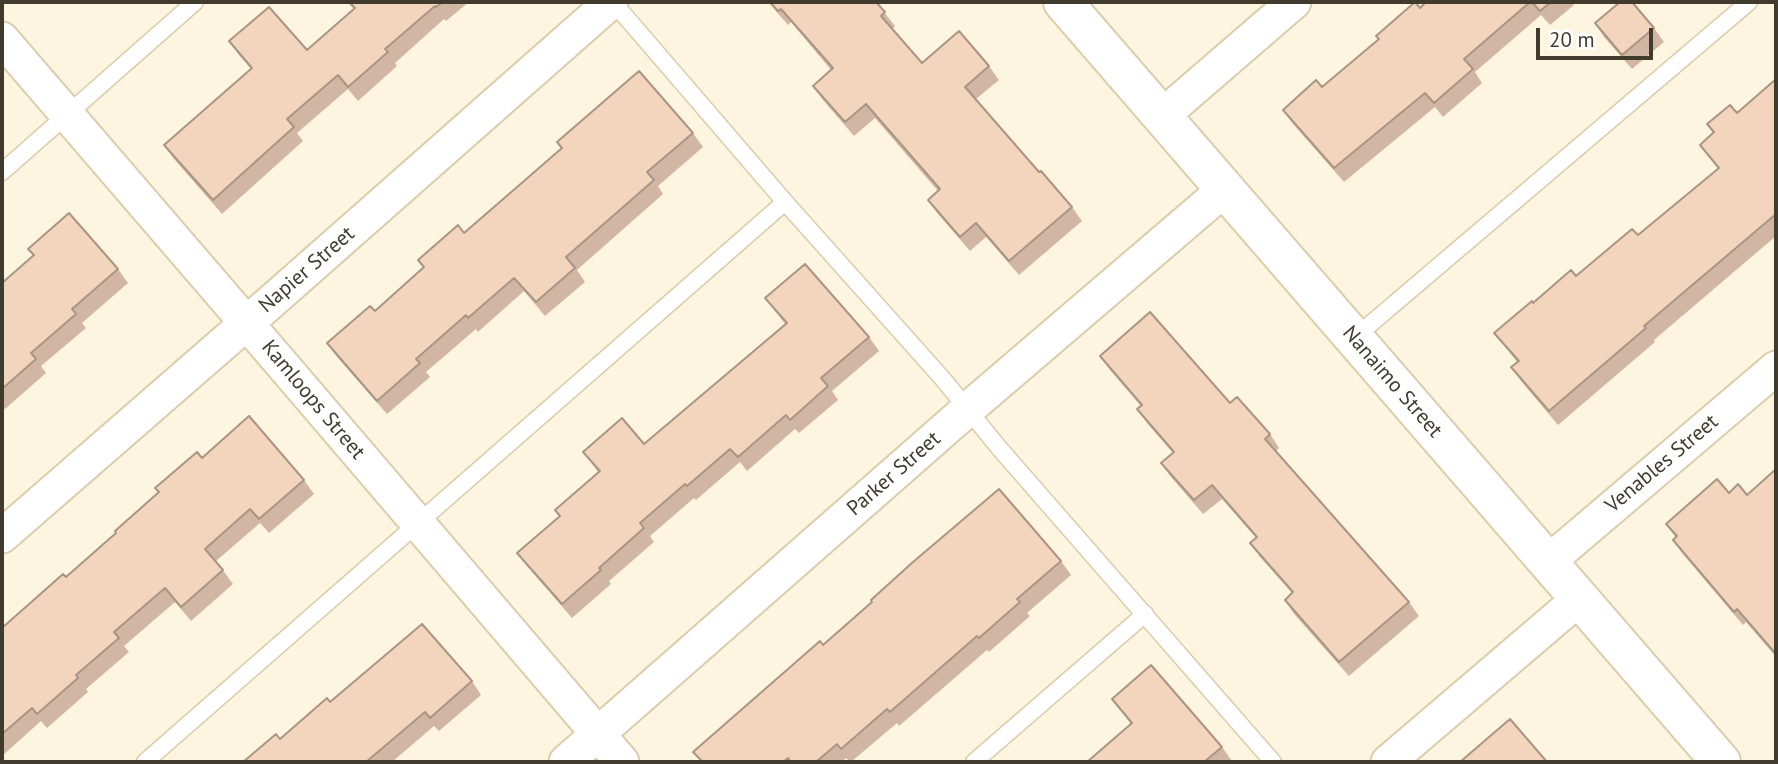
<!DOCTYPE html>
<html>
<head>
<meta charset="utf-8">
<style>
	body { margin:0 }
	#map { position:relative; width:1778px; height:764px; overflow:hidden; background:#fef5e1; font-family:"PT Sans",sans-serif }
	canvas { display:block }
	.frame { position:absolute; inset:0; border:4px solid #413b2e; pointer-events:none }
	.scale { position:absolute; left:1536px; top:28px; width:117px; height:32px; box-sizing:border-box; border:4px solid #413b2e; border-top:0; padding-left:9px; font-size:21px; line-height:24px; white-space:nowrap; color:#413b2e; -webkit-text-stroke:5px #fff; paint-order:stroke }
</style>
</head>
<body>
<div id="map">
<canvas width="1778" height="764"></canvas>
<div class="frame"></div>
<div class="scale">20 m</div>
</div>
<script>
const g = document.querySelector('canvas').getContext('2d');
g.lineJoin = 'round';
const shape = rows => new Path2D(rows.map(r => 'M' + r).join(''));
function strokePath(path, color, width, dash) { g.strokeStyle = color; g.lineWidth = width; g.lineCap = dash ? 'butt' : 'round'; g.setLineDash(dash || []); g.stroke(path); }
function paint(path, color) { g.fillStyle = color; g.fill(path, 'evenodd'); }
function drawText(font, color, halo, rows, align = 'center') {
  g.font = font + ' "PT Sans",sans-serif'; g.lineWidth = 5; g.setLineDash([]); g.textBaseline = 'middle'; g.strokeStyle = halo; g.fillStyle = color; for (const [text, x, y, turn = 0] of rows) {
    g.save(); g.translate(x, y); g.rotate((+turn || 0) * Math.PI / 180); g.textAlign = isNaN(turn) ? turn : align; if (halo) g.strokeText(text, 0, 0); g.fillText(text, 0, 0); g.restore();
  }
}
const lane = shape([
	[613,2,785,202,942,378,1000,449,1273,762],
	[2,172,195,2],
	[1354,338,1749,2],
	[145,762,785,202],
	[974,762,1145,614]
]);
const street = shape([
	[2,39,274,355,622,762],
	[1162,116,1294,2],
	[2,536,272,301,611,2],
	[1548,562,1776,368],
	[566,762,968,409,1225,189],
	[1388,762,1580,598]
]);
const secondary = shape([
	[1063,2,1721,762]
]);
strokePath(lane, '#dbccab', 19);
strokePath(street, '#dbccab', 37);
strokePath(secondary, '#dbccab', 42);
strokePath(lane, '#fff', 16);
strokePath(street, '#fff', 33);
strokePath(secondary, '#fff', 38);
paint(shape([
	[347,2,469,2,446,21,444,19,395,63,397,66,358,101,348,89,297,133,303,141,222,214,174,159,164,145,251,69,239,55,229,41,307,50,354,9],
	[768,2,876,2,895,26,892,29,922,63,989,66,999,80,976,99,1039,172,1072,207,1082,221,1019,275,986,237,970,251,938,214,928,200,938,191,875,118,854,136,823,100,813,86,831,70,791,22,788,25],
	[1426,2,1572,2,1574,5,1550,25,1541,15,1475,72,1482,83,1443,117,1435,107,1344,182,1293,124,1283,110,1322,87],
	[1595,23,1654,28,1664,42,1632,69,1604,37],
	[1776,79,1776,236,1654,340,1655,342,1558,425,1521,381,1511,367,1517,362,1494,333,1533,303,1638,235,1718,169,1700,145,1713,133,1707,124,1737,113],
	[693,133,703,147,658,186,663,194,577,270,585,282,545,316,524,291,478,332,476,329,426,372,430,377,387,414,337,357,327,343,375,311,424,268,418,260,464,233,562,149,557,142],
	[28,249,118,269,128,283,82,323,86,328,41,366,46,373,5,409,2,406,2,283,33,256],
	[765,298,869,337,879,351,832,391,838,400,799,433,795,429,747,471,740,462,696,500,694,498,650,536,654,542,609,581,611,584,572,618,527,566,517,553,559,516,555,510,598,472,583,452,644,444,785,324],
	[1100,356,1230,403,1270,434,1279,448,1276,451,1409,602,1419,616,1349,676,1294,614,1285,600,1292,593,1260,557,1250,543,1256,538,1222,499,1203,514,1171,477,1161,463,1173,453,1147,423,1137,409,1141,406,1110,370],
	[202,458,304,480,314,494,269,533,260,523,216,561,233,584,191,621,175,602,124,646,129,652,86,689,88,692,47,728,41,721,2,756,2,628,66,577],
	[1776,469,1776,657,1746,622,1743,625,1682,553,1673,540,1676,538,1666,524,1729,493,1747,495],
	[1061,561,1071,575,1027,613,1030,616,989,652,987,650,899,726,897,723,851,762,850,762,846,758,841,762,701,762,693,752,823,645],
	[472,681,481,695,439,731,434,726,392,762,243,762,280,739,330,702],
	[1112,699,1222,747,1232,761,1230,762,1087,762,1131,724]
]), '#d1b7a3');
const building = shape([
	[349,2,443,2,436,7,435,6,385,49,388,52,348,87,338,75,287,119,294,127,213,200,164,145,252,68,229,41,269,7,307,50,355,8,349,2],
	[770,2,876,2,885,12,881,16,922,63,959,31,989,66,965,87,1039,172,1041,171,1072,207,1009,261,976,223,960,237,928,200,940,189,866,104,845,122,813,86,833,68,781,9,778,11,770,2],
	[1415,2,1420,8,1426,2,1530,2,1464,59,1473,69,1434,103,1425,93,1334,168,1283,110,1316,80,1322,87,1379,39,1376,36,1415,2],
	[1532,2,1551,2,1540,11,1532,2],
	[1620,2,1632,2,1654,28,1622,55,1595,23,1620,2],
	[639,71,693,133,647,172,654,180,566,257,575,268,536,302,514,278,468,318,466,315,416,359,420,363,377,401,327,343,370,306,375,311,424,267,418,260,458,225,464,233,562,148,557,142,639,71],
	[1776,79,1776,214,1644,326,1646,328,1549,411,1511,367,1519,361,1494,333,1532,301,1533,303,1571,270,1576,276,1632,229,1638,235,1719,168,1700,145,1714,132,1707,124,1730,105,1737,113,1776,79],
	[69,213,118,269,72,309,76,314,31,353,36,359,2,389,2,283,34,255,28,249,69,213],
	[805,264,869,337,821,378,828,386,790,420,786,415,738,457,730,449,687,486,685,484,640,523,644,528,599,568,601,570,562,604,517,553,560,516,555,510,600,471,583,452,622,418,644,444,787,323,765,298,805,264],
	[1150,312,1230,403,1237,397,1270,434,1265,439,1409,602,1339,662,1285,600,1293,592,1250,543,1257,537,1212,485,1194,500,1161,463,1174,452,1137,409,1142,405,1100,356,1150,312],
	[249,416,304,480,259,519,250,509,205,549,223,570,181,607,165,588,114,632,119,638,76,675,78,678,37,714,32,708,2,734,2,628,63,574,66,577,116,533,115,531,159,492,155,488,197,452,202,458,249,416],
	[1776,469,1776,654,1737,609,1734,612,1673,540,1677,536,1666,524,1717,479,1729,493,1738,484,1747,495,1776,469],
	[999,489,1061,561,1017,599,1020,602,979,638,977,636,890,712,887,709,841,749,837,744,816,762,791,762,788,758,783,762,703,762,693,752,820,641,823,645,872,602,871,600,913,562,999,489],
	[422,624,472,681,430,718,425,712,366,762,243,762,276,734,280,739,327,698,330,702,422,624],
	[1151,665,1222,747,1204,762,1087,762,1132,723,1112,699,1151,665],
	[1510,719,1547,762,1460,762,1510,719]
]);
paint(building, '#f3d5bd');
strokePath(building, '#aa9584', 2);
drawText('21px', '#413b2e', '#fff', [
	["Napier Street",307,270,-41],
	["Nanaimo Street",1392,382,49],
	["Kamloops Street",313,400,50],
	["Venables Street",1662,464,-40],
	["Parker Street",894,474,-41]
]);
</script>
</body>
</html>
